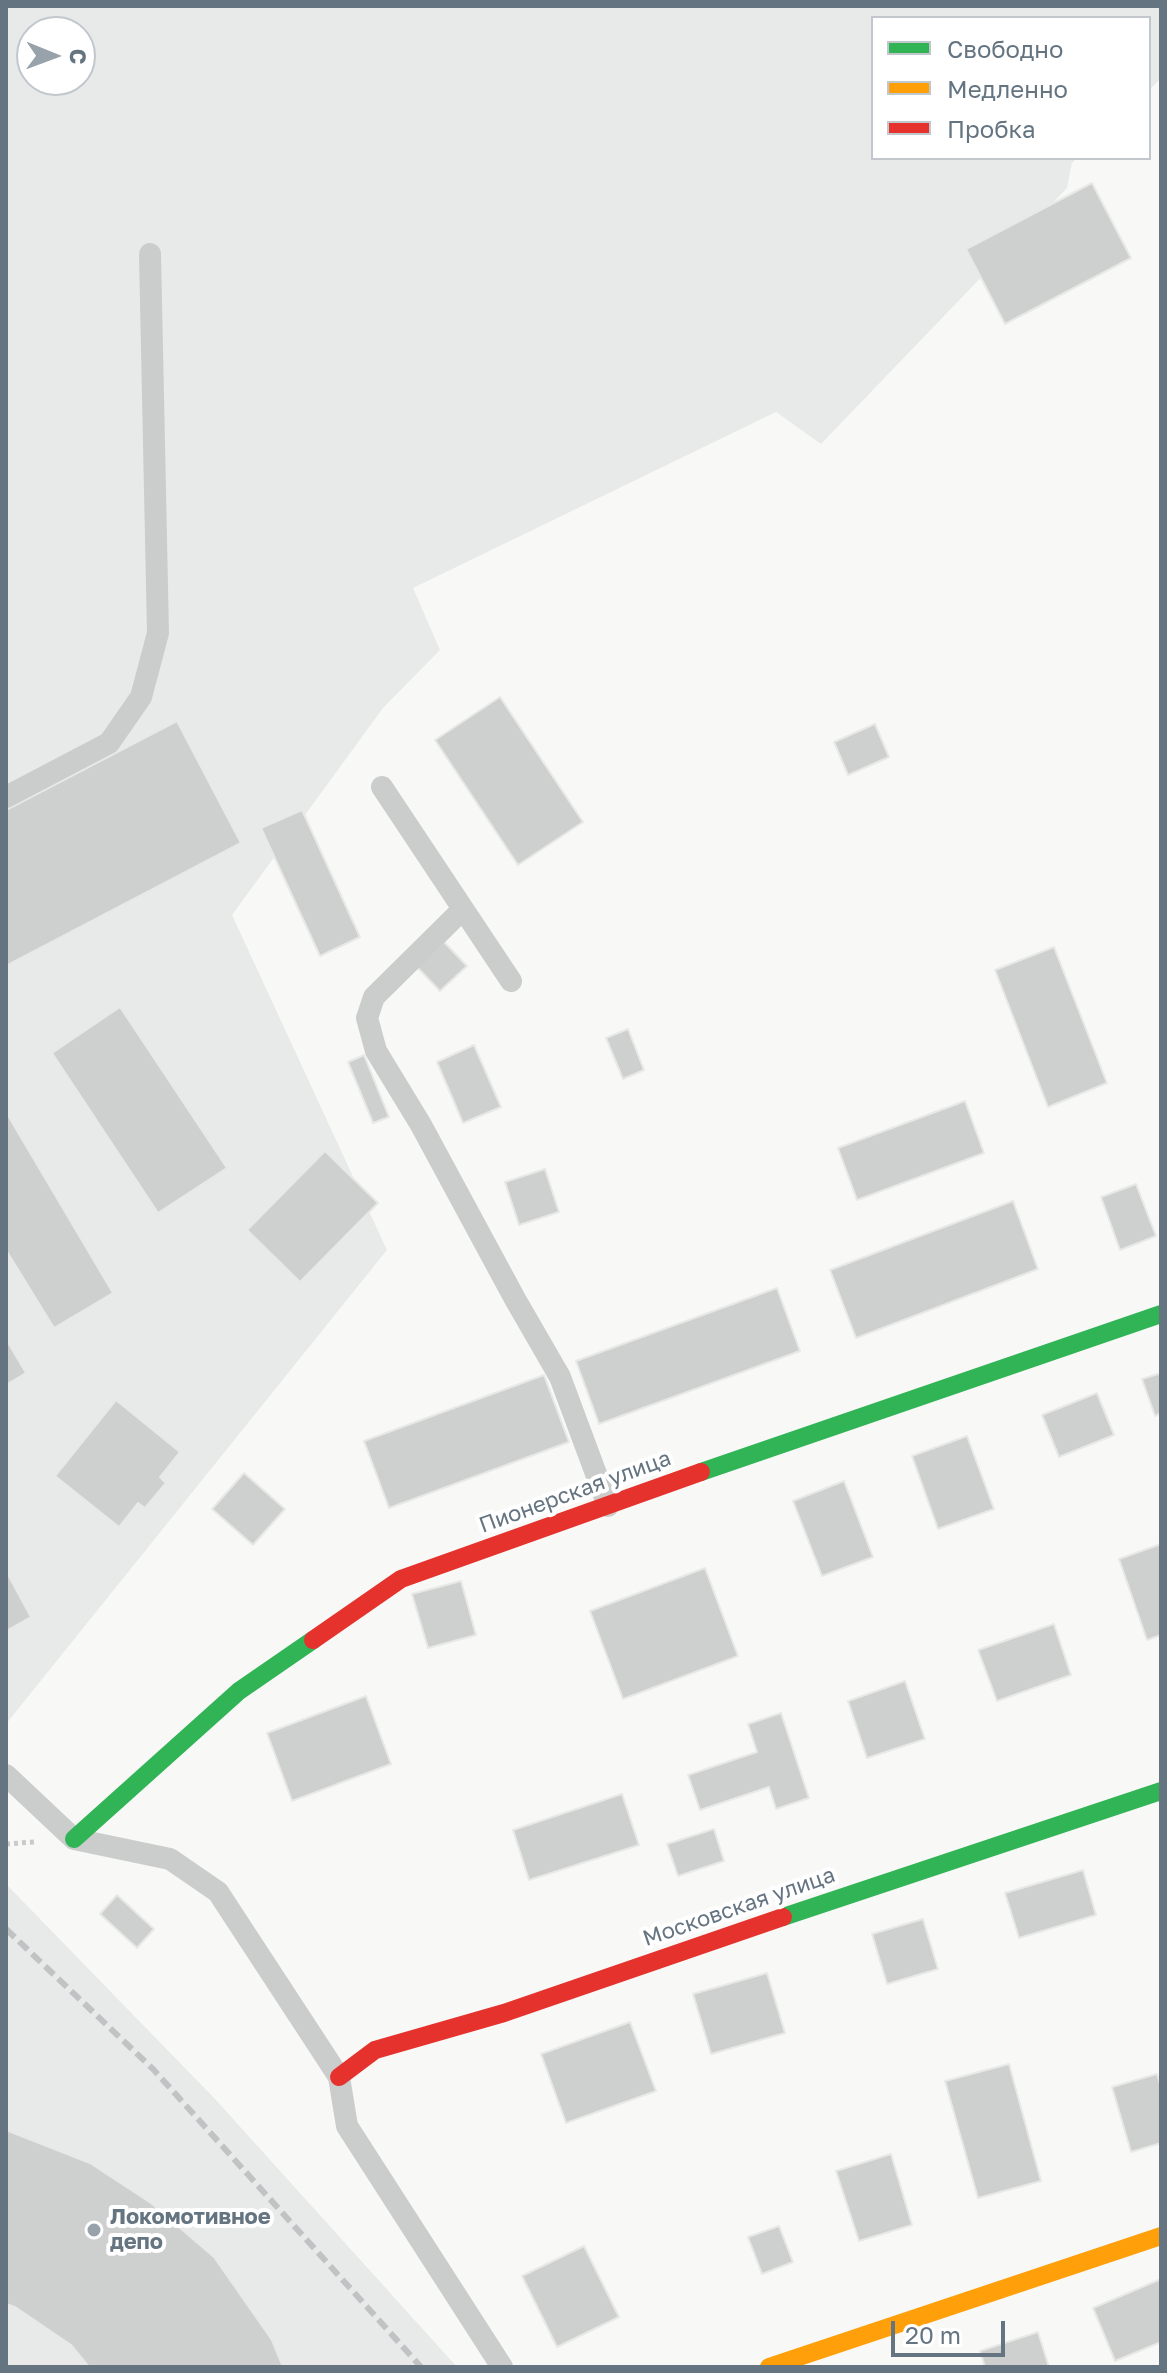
<!DOCTYPE html>
<html>
<head>
<meta charset="utf-8">
<style>
	body { margin:0 }
	#map { position:relative; width:1167px; height:2373px; overflow:hidden; background:#f8f8f7; font-family:"Golos Text",sans-serif }
	canvas { display:block }
	.frame { position:absolute; inset:0; border:8px solid #657481; pointer-events:none }
	.legend { position:absolute; left:871px; top:16px; width:280px; height:144px; box-sizing:border-box; background:#fff; border:2px solid #c1c7cd; margin:0; padding:10px 14px; list-style:none; font-size:24px; color:#657481 }
	.legend li { display:flex; align-items:center; gap:16px; height:40px }
	.legend b { width:40px; border:2px solid #c1c7cd }
	.north { position:absolute; left:16px; top:16px; width:80px; height:80px; box-sizing:border-box; background:#fff; border:2px solid #c1c7cd; border-radius:50%; rotate:91deg; font-size:22px; font-weight:700; line-height:32px; text-align:center; color:#657481 }
	.north::after { content:''; display:block; margin:auto; width:28px; height:36px; background:#98a2aa; clip-path:polygon(50% 0,100% 100%,50% 72%,0 100%) }
	.scale { position:absolute; left:891px; top:2321px; width:114px; height:36px; box-sizing:border-box; border:4px solid #657481; border-top:0; padding-left:10px; font-size:24px; line-height:28px; white-space:nowrap; color:#657481; -webkit-text-stroke:6px #fff; paint-order:stroke }
</style>
</head>
<body>
<div id="map">
<canvas width="1167" height="2373"></canvas>
<div class="frame"></div>
<ul class="legend">
<li><b style="height:10px;background:#30b455"></b>Свободно</li>
<li><b style="height:10px;background:#ff9f0a"></b>Медленно</li>
<li><b style="height:10px;background:#e5322d"></b>Пробка</li>
</ul>
<div class="north">С</div>
<div class="scale">20 m</div>
</div>
<script>
const g = document.querySelector('canvas').getContext('2d');
g.lineJoin = 'round';
function paint(path, color) { g.fillStyle = color; g.fill(path, 'evenodd'); }
const shape = rows => new Path2D(rows.map(r => 'M' + r).join(''));
function strokePath(path, color, width, dash) { g.strokeStyle = color; g.lineWidth = width; g.lineCap = dash ? 'butt' : 'round'; g.setLineDash(dash || []); g.stroke(path); }
function drawText(font, color, halo, rows, align = 'center') {
  g.font = font + ' "Golos Text",sans-serif'; g.lineWidth = 8; g.setLineDash([]); g.textBaseline = 'middle'; g.strokeStyle = halo; g.fillStyle = color; for (const [text, x, y, turn = 0] of rows) {
    g.save(); g.translate(x, y); g.rotate((+turn || 0) * Math.PI / 180); g.textAlign = isNaN(turn) ? turn : align; if (halo) g.strokeText(text, 0, 0); g.fillText(text, 0, 0); g.restore();
  }
}
paint(shape([
	[6,6,1161,6,1161,78,1149,90,1149,18,873,18,873,158,1077,158,1072,163,1067,188,821,444,776,412,413,588,440,650,383,708,232,915,387,1250,6,1724],
	[32,32,80,32,80,80,32,80],
	[6,1884,216,2100,457,2367,6,2367]
]), '#e8eae9');
const building = shape([
	[1092,183,1131,258,1005,324,966,249,1092,183],
	[500,697,583,822,518,865,435,740,500,697],
	[177,721,241,843,6,966,6,810,177,721],
	[875,724,889,757,848,775,834,742,875,724],
	[302,810,360,937,320,956,261,828,302,810],
	[444,942,467,966,440,991,417,967,444,942],
	[1054,947,1107,1083,1048,1107,995,970,1054,947],
	[120,1007,227,1168,158,1213,52,1053,120,1007],
	[628,1029,644,1070,623,1079,606,1038,628,1029],
	[474,1045,501,1107,463,1123,437,1062,474,1045],
	[364,1055,389,1117,373,1123,348,1062,364,1055],
	[965,1101,984,1153,857,1200,838,1148,965,1101],
	[6,1112,113,1293,54,1328,6,1250,6,1112],
	[325,1151,378,1203,300,1282,247,1230,325,1151],
	[545,1169,559,1212,519,1225,505,1182,545,1169],
	[1136,1184,1156,1236,1120,1250,1101,1197,1136,1184],
	[1013,1201,1038,1269,856,1338,830,1270,1013,1201],
	[777,1288,800,1351,599,1424,576,1361,777,1288],
	[6,1339,26,1373,6,1385,6,1339],
	[1161,1373,1161,1413,1155,1416,1142,1379,1161,1373],
	[544,1375,569,1442,389,1508,364,1441,544,1375],
	[1097,1393,1114,1435,1059,1457,1042,1415,1097,1393],
	[116,1400,180,1452,160,1477,166,1483,145,1508,138,1503,119,1527,55,1476,116,1400],
	[967,1436,994,1509,938,1529,912,1456,967,1436],
	[244,1473,285,1509,253,1545,212,1509,244,1473],
	[844,1481,873,1557,822,1576,793,1501,844,1481],
	[1161,1544,1161,1635,1147,1640,1119,1559,1161,1544],
	[705,1568,738,1656,623,1699,590,1611,705,1568],
	[6,1571,31,1617,6,1631,6,1571],
	[461,1581,476,1635,428,1648,412,1594,461,1581],
	[1054,1624,1071,1675,997,1701,978,1650,1054,1624],
	[905,1681,925,1739,867,1758,848,1701,905,1681],
	[366,1696,391,1764,292,1801,267,1733,366,1696],
	[781,1713,809,1798,776,1809,769,1787,700,1810,688,1775,757,1752,748,1724,781,1713],
	[622,1794,639,1845,529,1880,513,1830,622,1794],
	[714,1829,724,1861,678,1876,667,1844,714,1829],
	[1083,1870,1096,1915,1019,1938,1005,1893,1083,1870],
	[117,1895,154,1929,137,1948,100,1914,117,1895],
	[923,1919,938,1969,887,1984,872,1934,923,1919],
	[767,1973,785,2033,711,2054,693,1994,767,1973],
	[630,2022,656,2091,566,2123,541,2054,630,2022],
	[1009,2064,1041,2181,978,2198,945,2081,1009,2064],
	[1157,2074,1161,2087,1161,2143,1131,2152,1112,2087,1157,2074],
	[6,2130,90,2163,151,2203,214,2257,272,2340,283,2367,89,2367,71,2345,15,2307,6,2304,6,2130],
	[891,2154,912,2225,859,2241,836,2171,891,2154],
	[779,2226,793,2262,762,2274,748,2237,779,2226],
	[584,2246,619,2317,557,2347,522,2276,584,2246],
	[1161,2279,1161,2342,1115,2361,1093,2308,1161,2279],
	[1038,2332,1049,2367,985,2367,980,2351,1038,2332]
]);
paint(building, '#ced0d0');
strokePath(building, '#e8e8e7', 2);
strokePath(shape([
	[6,1844,34,1842]
]), '#c9cacb', 5, [4, 4]);
strokePath(shape([
	[382,787,511,981],
	[6,797,109,743,141,697,158,633,150,254],
	[463,909,374,997,367,1018,376,1051,421,1125,515,1299,560,1377,608,1506],
	[6,1775,74,1839,170,1859,218,1892,339,2077,347,2126,502,2367]
]), '#cbcdcd', 22);
strokePath(shape([
	[701,1472,1161,1314],
	[74,1839,239,1691,313,1640],
	[783,1917,1161,1791]
]), '#30b455', 18);
strokePath(shape([
	[769,2367,1161,2236]
]), '#ff9f0a', 18);
strokePath(shape([
	[313,1640,401,1579,701,1472],
	[339,2077,375,2050,504,2013,783,1917]
]), '#e5322d', 18);
strokePath(shape([
	[6,1929,153,2069,421,2367]
]), '#c1c2c4', 6, [12, 6]);
for (const [x, y, r, color] of [
	[94,2230,8,"#98a2aa"]
]) { const dot = new Path2D(); dot.arc(x, y, r, 0, 2 * Math.PI); g.fillStyle = color; g.fill(dot); strokePath(dot, '#fff', 3); }
drawText('22px', '#657481', '#fff', [
	["Пионерская улица",575,1492,-20],
	["Московская улица",739,1907,-19]
]);
drawText('bold 22px', '#657481', '#fff', [
	["Локомотивное",110,2217],
	["депо",110,2242]
], 'left');
</script>
</body>
</html>
